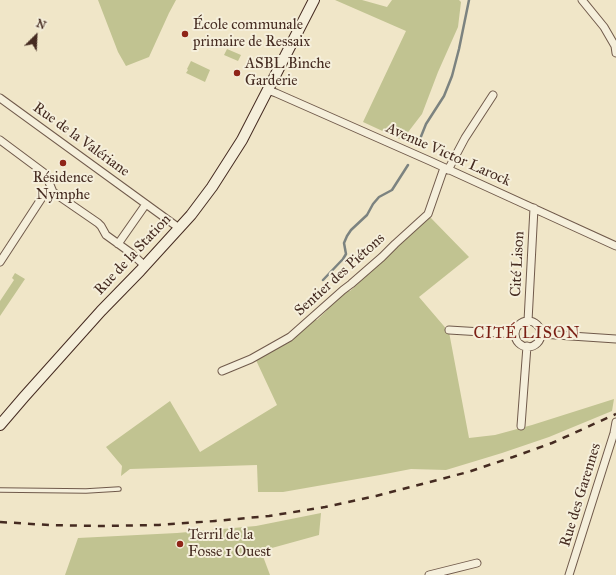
<!DOCTYPE html>
<html>
<head>
<meta charset="utf-8">
<style>
	body { margin:0 }
	#map { position:relative; width:616px; height:575px; overflow:hidden; background:#f0e6c8; font-family:"IM FELL Great Primer",serif }
	canvas { display:block }
	.north { position:absolute; left:16px; top:16px; width:40px; height:40px; -webkit-text-stroke:3px #f5efdb; paint-order:stroke; rotate:24deg; font-size:11px; font-weight:700; line-height:16px; text-align:center; color:#452b21 }
	.north::after { content:''; display:block; margin:auto; width:14px; height:18px; background:#452b21; clip-path:polygon(50% 0,100% 100%,50% 72%,0 100%) }
</style>
</head>
<body>
<div id="map">
<canvas width="616" height="575"></canvas>
<div class="north">N</div>
</div>
<script>
const g = document.querySelector('canvas').getContext('2d');
g.lineJoin = 'round';
function paint(path, color) { g.fillStyle = color; g.fill(path, 'evenodd'); }
const shape = rows => new Path2D(rows.map(r => 'M' + r).join(''));
function strokePath(path, color, width, dash) { g.strokeStyle = color; g.lineWidth = width; g.lineCap = dash ? 'butt' : 'round'; g.setLineDash(dash || []); g.stroke(path); }
function drawText(font, color, halo, rows, align = 'center') {
  g.font = font + ' "IM FELL Great Primer",serif'; g.lineWidth = 4; g.setLineDash([]); g.textBaseline = 'middle'; g.strokeStyle = halo; g.fillStyle = color; for (const [text, x, y, turn = 0] of rows) {
    g.save(); g.translate(x, y); g.rotate((+turn || 0) * Math.PI / 180); g.textAlign = isNaN(turn) ? turn : align; if (halo) g.strokeText(text, 0, 0); g.fillText(text, 0, 0); g.restore();
  }
}
paint(shape([
	[98,0,176,0,169,13,149,57,126,66,118,52],
	[335,0,362,0,387,7,392,0,459,0,461,2,458,27,438,72,422,114,402,140,363,122,406,31],
	[227,49,241,55,238,61,224,55],
	[191,61,210,70,205,82,186,73,188,70,187,69],
	[429,216,469,257,419,297,449,332,469,438,495,435,532,425,614,399,612,411,549,437,502,453,446,470,411,469,380,475,283,492,258,492,257,465,130,469,121,476,122,466,106,447,170,401,200,452,277,405,255,358,313,319,317,320,327,310,328,306,345,290,350,291,387,257,394,247],
	[15,273,25,279,0,316,0,301,14,280,12,278],
	[321,513,319,535,261,551,270,575,65,575,78,538,177,533,256,526]
]), '#c1c391');
strokePath(shape([
	[418,144,426,124,444,96,452,76,459,49,469,0],
	[323,280,343,259,346,254,344,243,347,236,351,230,367,215,373,204,379,197,392,190,408,165]
]), '#7c8380', 2.5);
const lane = shape([
	[0,490,86,491,119,489]
]);
const street = shape([
	[582,0,604,27,615,46,616,53],
	[268,90,276,93,430,161,616,246],
	[0,98,179,228],
	[0,140,43,172,46,175,53,192,98,223,101,226,106,235,131,253,145,266],
	[448,170,465,138,493,95],
	[118,244,146,204],
	[0,262,45,193,51,189],
	[528,321,534,208],
	'515 334a13 13 0 1 1 26 0a13 13 0 1 1-26 0Z',
	[449,330,515,334],
	[541,334,616,339],
	[222,371,251,359,290,337,343,290,351,284,382,257,395,244,428,214,444,168],
	[521,426,527,346],
	[429,575,477,563],
	[569,575,614,433,616,422]
]);
const secondary = shape([
	[0,425,24,397,101,311,140,271,191,215,212,187,242,140,314,0]
]);
strokePath(lane, '#705a4b', 5.5);
strokePath(street, '#705a4b', 9);
strokePath(secondary, '#452b21', 12);
strokePath(lane, '#f5efdb', 3.5);
strokePath(street, '#f5efdb', 7);
strokePath(secondary, '#f5efdb', 10);
strokePath(shape([
	[0,522,49,525,103,526,159,525,215,521,269,516,325,507,376,496,468,472,513,457,552,443,616,414]
]), '#452b21', 2.5, [7, 7]);
for (const [x, y, r, color] of [
	[185,34,4,"#8f2418"],
	[237,73,4,"#8f2418"],
	[63,163,4,"#8f2418"],
	[180,544,4,"#8f2418"]
]) { const dot = new Path2D(); dot.arc(x, y, r, 0, 2 * Math.PI); g.fillStyle = color; g.fill(dot); strokePath(dot, '#f5efdb', 1.5); }
drawText('15px', '#452b21', '#f5efdb', [
	["École communale",193,25],
	["primaire de Ressaix",193,42],
	["ASBL Binche",245,64],
	["Garderie",245,81],
	["Résidence",63,178,"center"],
	["Nymphe",63,195,"center"],
	["Terril de la",188,535],
	["Fosse 1 Ouest",188,552]
], 'left');
drawText('15px', '#452b21', '#f5efdb', [
	["Rue de la Valériane",81,140,36],
	["Avenue Victor Larock",448,155,24],
	["Rue de la Station",133,255,-47],
	["Cité Lison",518,264,-87],
	["Sentier des Piétons",340,275,-42],
	["Rue des Garennes",581,495,-73]
]);
g.letterSpacing = '1px';
drawText('16px', '#7a1f14', '#f5efdb', [
	["CITÉ LISON",527,334]
]);
g.letterSpacing = '0px';
</script>
</body>
</html>
